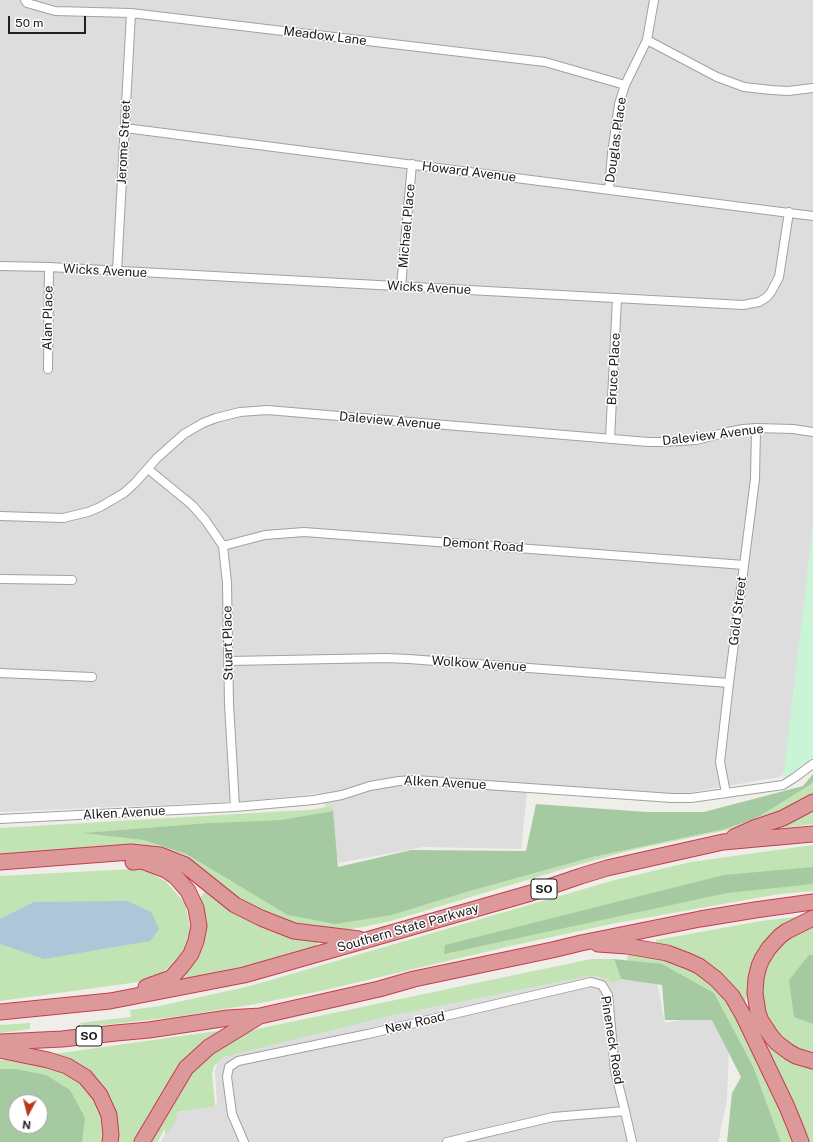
<!DOCTYPE html>
<html>
<head>
<meta charset="utf-8">
<style>
	body { margin:0 }
	#map { position:relative; width:813px; height:1142px; overflow:hidden; background:#efeee8; font-family:"Public Sans",sans-serif }
	canvas { display:block }
	.north { position:absolute; left:8px; top:1094px; width:40px; height:40px; box-sizing:border-box; background:#fff; border:1px solid #a6a6a6; border-radius:50%; rotate:187deg; font-size:11px; font-weight:700; line-height:16px; text-align:center; color:#202020 }
	.north::after { content:''; display:block; margin:auto; width:14px; height:18px; background:#b93718; clip-path:polygon(50% 0,100% 100%,50% 72%,0 100%) }
	.scale { position:absolute; left:8px; top:16px; width:78px; height:18px; box-sizing:border-box; border:2px solid #202020; border-top:0; padding-left:5px; font-size:12px; line-height:14px; white-space:nowrap; color:#202020; -webkit-text-stroke:3px #fff; paint-order:stroke }
</style>
</head>
<body>
<div id="map">
<canvas width="813" height="1142"></canvas>
<div class="north">N</div>
<div class="scale">50 m</div>
</div>
<script>
const g = document.querySelector('canvas').getContext('2d');
g.lineJoin = 'round';
function paint(path, color) { g.fillStyle = color; g.fill(path, 'evenodd'); }
const shape = rows => new Path2D(rows.map(r => 'M' + r).join(''));
function strokePath(path, color, width, dash) { g.strokeStyle = color; g.lineWidth = width; g.lineCap = dash ? 'butt' : 'round'; g.setLineDash(dash || []); g.stroke(path); }
function drawText(font, color, halo, rows, align = 'center') {
  g.font = font + ' "Public Sans",sans-serif'; g.lineWidth = 3; g.setLineDash([]); g.textBaseline = 'middle'; g.strokeStyle = halo; g.fillStyle = color; for (const [text, x, y, turn = 0] of rows) {
    g.save(); g.translate(x, y); g.rotate((+turn || 0) * Math.PI / 180); g.textAlign = isNaN(turn) ? turn : align; if (halo) g.strokeText(text, 0, 0); g.fillText(text, 0, 0); g.restore();
  }
}
paint(shape([
	[0,0,813,0,813,753,780,777,681,794,528,784,521,849,423,847,339,863,322,793,248,801,0,812],
	[613,962,618,978,655,973,665,1023,714,1014,729,1044,727,1100,718,1142,161,1142,174,1113,217,1105,215,1071,219,1056]
]), '#dedddd');
paint(shape([
	[813,781,813,795,793,809,746,826,632,850,577,865,391,921,352,929,319,929,283,923,240,904,180,858,0,856,0,828,288,811,311,810,332,806,333,811,280,820,207,823,86,833,143,840,186,854,243,888,392,915,470,891,593,857,725,829,755,819],
	[813,808,813,824,782,828,780,823],
	[813,845,813,891,779,894,611,924,515,945,325,990,256,1004,174,1017,87,1027,79,1023,131,1017,130,1010,160,1006,250,986,615,880,691,862],
	[132,869,147,869,157,873,156,876,165,881,185,903,191,932,182,956,153,980,0,1001,0,876],
	[208,891,224,905,261,927,288,936,317,942,317,948,181,983,178,978,192,965,202,946,204,923,199,902,202,894],
	[803,916,751,975,745,1005,656,943,656,940,761,921],
	[813,923,813,1054,796,1051,767,1025,759,991,767,957,786,938],
	[628,954,651,955,703,973,735,1008,795,1142,781,1142,753,1066,714,993,627,960],
	[591,959,614,959,621,979,612,983,608,979,593,975,389,1016,223,1057,214,1066,212,1074,215,1106,177,1112,176,1122,166,1134,164,1129,158,1142,150,1142,193,1068,232,1038,257,1029],
	[30,1023,30,1029,0,1033,0,1025],
	[217,1031,219,1035,137,1142,114,1142,110,1107,55,1057,54,1054],
	[769,1042,813,1066,813,1142,806,1142,765,1044],
	[0,1060,32,1062,65,1072,87,1087,103,1112,104,1142,0,1142],
	[16,1102,40,1102,40,1126,16,1126]
]), '#c2e3b4');
paint(shape([
	[813,774,813,781,811,784,755,819,725,829,593,857,470,891,392,915,335,924,288,915,186,854,143,840,83,833,207,823,280,820,333,811,338,867,411,850,526,851,536,804,646,812,704,812,803,786],
	[813,867,813,884,727,893,444,954,445,945,724,875],
	[809,955,813,955,813,1024,794,1017,789,980],
	[614,959,662,964,714,993,753,1066,781,1142,727,1142,732,1093,741,1077,712,1020,665,1020,662,985,621,979],
	[0,1069,15,1069,46,1075,70,1090,85,1118,82,1142,0,1142],
	[16,1102,40,1102,40,1126,16,1126]
]), '#a5caa1');
paint(shape([
	[813,524,813,758,783,779]
]), '#caf4d6');
paint(shape([
	[127,901,151,912,159,929,150,941,44,959,0,944,0,919,34,902]
]), '#adc6d8');
const minor = shape([
	[25,0,27,3,55,11,131,13,545,62,625,85],
	[647,40,717,77,744,87,771,90,788,91,813,88],
	[125,128,813,216],
	[609,190,612,153,619,104,625,85,647,40,654,0],
	[0,266,49,267,743,305,759,302,767,297,771,292,779,277,789,212],
	[117,271,131,13],
	[401,287,412,164],
	[48,369,49,267],
	[610,439,617,298],
	[148,469,192,505,206,521,223,546,227,583,229,704,235,807],
	[0,516,63,518,88,512,100,507,124,493,135,483,157,458,184,434,203,423,216,418,240,412,267,410,291,412,648,442,664,442,696,440,728,432,743,429,756,428,793,429,813,432],
	[223,546,265,535,304,532,744,565],
	[0,579,72,580],
	[229,661,386,658,409,659,729,683],
	[0,673,92,677],
	[726,793,720,762,729,683,755,479,756,428],
	[0,819,235,807,314,800,342,795,370,786,399,781,415,780,672,798,691,798,783,785,794,778,813,764],
	[244,1142,232,1114,227,1077,229,1067,238,1061,368,1034,591,982,602,985,608,995,615,1071,625,1111,632,1142],
	[447,1142,553,1117,625,1111]
]);
const motorway = shape([
	[734,837,754,828,783,818,813,802],
	[0,862,131,852,160,855,185,865,235,905,261,918,294,931,359,939],
	[133,862,142,861,166,870,176,877,188,891,196,908,199,926,196,941,191,954,182,966,171,978,146,987],
	[813,918,787,931,780,936,769,948,762,959,759,966,756,978,755,993,758,1013,761,1021,771,1036,777,1043,789,1052,796,1056,813,1061],
	[598,944,627,946,667,953,688,961,699,966,716,979,732,996,743,1015,787,1107,796,1129,801,1142],
	[0,1012,110,1001,244,975,531,893,581,876,607,868,723,842,813,834],
	[0,1042,62,1039,116,1033,149,1030,228,1018,260,1016,379,989,414,979,552,950,581,943,700,919,755,910,813,902],
	[0,1050,48,1060,67,1066,85,1077,100,1095,109,1115,111,1135,110,1142],
	[142,1142,186,1068,209,1047,258,1017]
]);
strokePath(minor, '#a1a1a1', 10);
strokePath(motorway, '#c73b50', 17);
strokePath(minor, '#fff', 8);
strokePath(motorway, '#d99', 15);
for (const [x, y, w] of [
	[544,889,26],
	[89,1036,26]
]) { const box = new Path2D(); box.roundRect(x - w / 2, y - 10, w, 20, 3); g.fillStyle = '#fff'; g.fill(box); strokePath(box, '#202020', 1); }
drawText('bold 12px', '#202020', null, [
	["SO",544,889],
	["SO",89,1036]
]);
drawText('13px', '#202020', '#fff', [
	["Meadow Lane",325,36,7],
	["Douglas Place",616,140,-82],
	["Jerome Street",124,142,-87],
	["Howard Avenue",469,172,7],
	["Michael Place",407,226,-85],
	["Wicks Avenue",105,271,3],
	["Wicks Avenue",429,288,3],
	["Alan Place",48,318,-89],
	["Bruce Place",614,369,-87],
	["Daleview Avenue",390,421,5],
	["Daleview Avenue",713,435,-7],
	["Demont Road",483,545,4],
	["Gold Street",738,611,-83],
	["Stuart Place",228,643,-91],
	["Wolkow Avenue",479,664,4],
	["Alken Avenue",445,783,3],
	["Alken Avenue",124,813,-3],
	["Southern State Parkway",408,928,-16],
	["New Road",415,1023,-13],
	["Pineneck Road",612,1040,81]
]);
</script>
</body>
</html>
